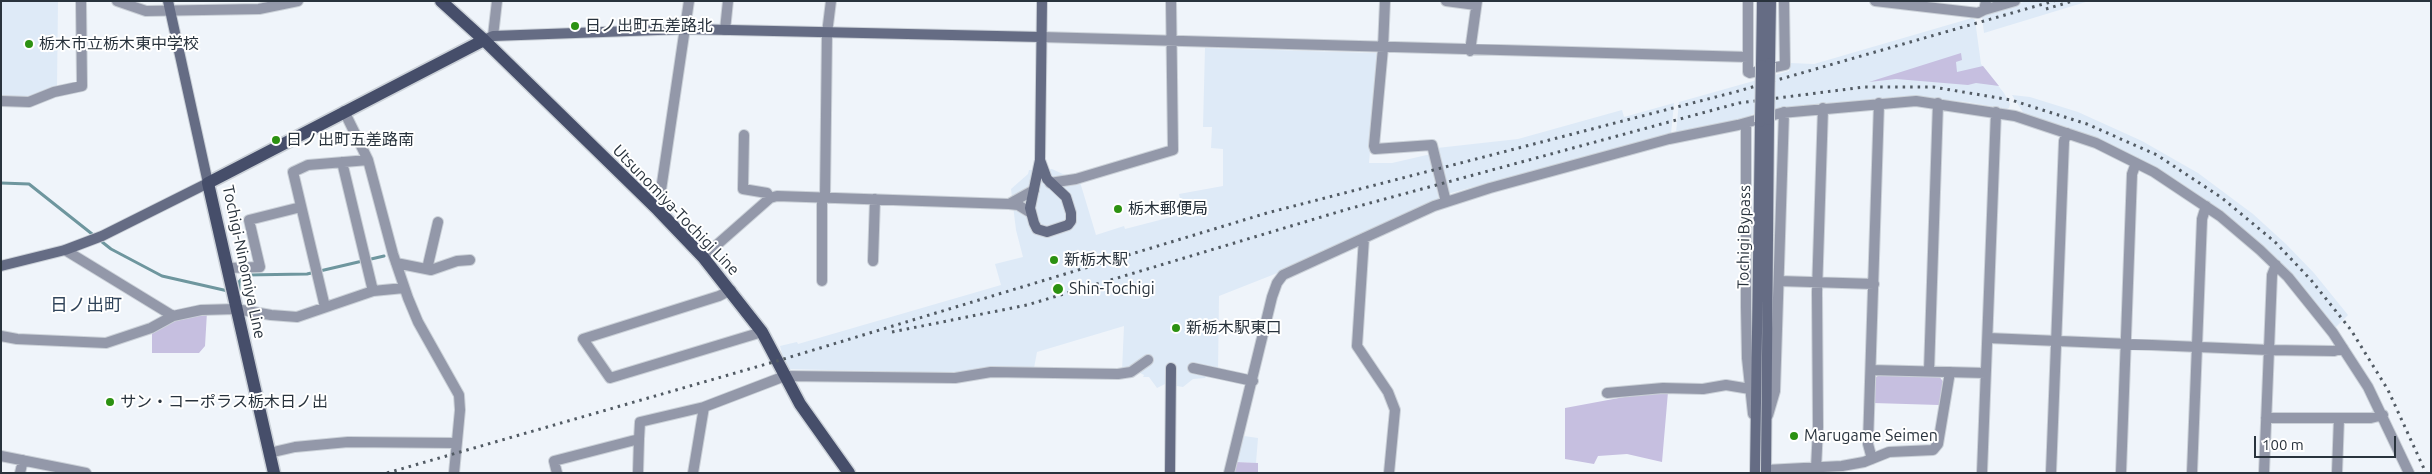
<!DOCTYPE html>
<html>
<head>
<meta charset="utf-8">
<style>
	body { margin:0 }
	#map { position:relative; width:2432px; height:474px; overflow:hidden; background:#eff4fa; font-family:Ubuntu,sans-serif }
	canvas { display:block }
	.frame { position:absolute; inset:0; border:2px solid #29333d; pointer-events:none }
	.scale { position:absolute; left:2254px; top:436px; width:142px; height:22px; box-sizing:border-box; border:2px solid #29333d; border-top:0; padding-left:6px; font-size:15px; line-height:18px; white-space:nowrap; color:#29333d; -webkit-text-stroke:4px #fff; paint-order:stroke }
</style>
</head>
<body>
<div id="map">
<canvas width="2432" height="474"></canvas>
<div class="frame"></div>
<div class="scale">100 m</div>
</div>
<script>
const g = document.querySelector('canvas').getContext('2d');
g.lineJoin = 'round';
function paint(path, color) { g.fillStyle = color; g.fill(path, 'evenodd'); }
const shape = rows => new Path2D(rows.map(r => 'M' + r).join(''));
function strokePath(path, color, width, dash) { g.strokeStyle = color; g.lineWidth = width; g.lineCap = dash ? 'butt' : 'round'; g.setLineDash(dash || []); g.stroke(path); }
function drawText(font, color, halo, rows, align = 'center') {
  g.font = font + ' Ubuntu,"Noto Sans JP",sans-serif'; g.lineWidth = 4; g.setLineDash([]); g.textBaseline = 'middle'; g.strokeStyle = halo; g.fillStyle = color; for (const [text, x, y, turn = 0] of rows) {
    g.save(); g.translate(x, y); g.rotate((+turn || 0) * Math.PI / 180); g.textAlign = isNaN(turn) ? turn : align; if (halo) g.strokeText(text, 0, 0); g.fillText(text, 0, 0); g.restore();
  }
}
paint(shape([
	[1,1,58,1,57,87,26,98,1,97],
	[2027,1,2089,1,1984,33,1982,17,1985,13],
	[1972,18,1975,20,1981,64,2004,93,2010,104,2009,108,2006,109,1967,102,1904,96,1779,108,1753,114,1741,120,1676,133,1679,102,1789,71,1790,63,1814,64],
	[1205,48,1376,53,1378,58,1369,163,1392,163,1431,154,1439,200,1285,270,1219,296,1218,372,1211,371,1205,378,1193,379,1183,387,1165,384,1157,388,1149,377,1143,377,1144,375,1130,368,1122,371,1124,326,1037,352,1034,368,986,367,957,373,786,369,780,346,797,342,798,344,1001,285,995,264,1023,257,1016,230,1011,189,1028,174,1029,170,1052,169,1080,182,1096,235,1124,226,1125,229,1183,214,1179,194,1223,186,1223,149,1211,148,1212,127,1203,127],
	[2012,95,2030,97,2078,112,2142,141,2198,173,2253,214,2286,244,2314,273,2348,315,2335,328,2310,296,2273,256,2221,211,2174,178,2114,147,2064,126,2024,114],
	[1674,103,1671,134,1447,194,1437,148,1518,139,1622,110,1624,117],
	[1244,436,1258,438,1256,463,1236,462]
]), '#deeaf7');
paint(shape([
	[1961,53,1962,60,1956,62,1957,72,1983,66,1999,86,1976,83,1968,85,1896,79,1869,82],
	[207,312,205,346,199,353,152,353,152,330,174,318],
	[1880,374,1939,376,1944,383,1939,405,1873,403,1874,379],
	[1668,392,1662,462,1627,454,1598,456,1594,464,1565,459,1565,408,1635,395],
	[1236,462,1258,463,1258,473,1233,473]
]), '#c6bfe0');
strokePath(shape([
	[1,183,29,184,111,249,162,276,228,291],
	[237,291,239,291,239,282,245,275,307,274,384,256]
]), '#6e969e', 3);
const street = shape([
	[117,1,146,11,259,9,298,1],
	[1385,1,1383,48,1374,146,1375,149,1432,145,1446,202],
	[1446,1,1476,5],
	[1748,1,1748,72,1750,73,1785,65,1784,1],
	[1875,1,1978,13,1984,10,1986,1],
	[1984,10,2015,1],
	[725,30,728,1],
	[493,36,497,1],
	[1041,37,1748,57],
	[1470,51,1477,1],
	[1,101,29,102,54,92,82,86,81,1],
	[344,111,368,160,393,254,408,298,418,322,459,395,460,410,454,473],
	[1746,123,1746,307,1747,358,1753,414],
	[744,135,743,189,767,193,770,198],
	[342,162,373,291],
	[1050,183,1076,179,1173,150,1171,1],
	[825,197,827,33,831,1],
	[1009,204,1034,190],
	[658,210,689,1],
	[1364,238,1357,346,1388,392,1395,410,1389,473],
	[65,250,173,316],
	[703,257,770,198,777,196,1009,204,1018,205,1031,213],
	[873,261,875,199],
	[396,263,431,270,457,261,470,260],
	[227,268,260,267,249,220,301,207],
	[427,269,438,222],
	[822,281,822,197],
	[1779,281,1874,284],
	[731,290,719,296,583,339,610,378,762,332],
	[325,307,293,172,308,165,368,160],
	[1,336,17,339,106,343,151,328,173,316,201,310,236,309,271,315,297,317,373,291,404,288],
	[1988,338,2269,350,2334,351,2343,348],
	[1193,368,1253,381],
	[1871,370,1985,373],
	[1929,371,1938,103],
	[1607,393,1663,388,1703,389,1726,385,1750,389],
	[1768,415,1775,391,1784,112],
	[2266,418,2371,418,2383,415],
	[269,453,295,447,348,442,456,443],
	[1,456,86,473],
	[1872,459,1868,444,1879,103],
	[1816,469,1818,427,1817,292,1823,108],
	[1766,470,1842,466,1864,462,1889,452,1933,450,1938,444,1950,372],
	[20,473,23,460],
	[557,473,554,461,639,439,640,422,704,407],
	[638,473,639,439],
	[693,473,704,407,785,376,955,378,991,372,1118,374,1131,372,1148,360],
	[1229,473,1272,297,1277,283,1283,275,1434,206,1490,188,1669,139,1738,125,1781,113,1916,101,2015,116,2096,143,2154,172,2220,216,2260,250,2288,277,2333,333,2368,387,2409,473],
	[1982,473,1996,112],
	[2051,473,2064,141,2067,133],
	[2121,473,2132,174,2136,163],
	[2192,473,2202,219,2206,206],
	[2264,473,2272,275,2276,265],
	[2337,473,2339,418]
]);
const secondary = shape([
	[484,40,493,36,685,29,1041,37],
	[1770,63,1771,1],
	[1761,65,1762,1],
	[1040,160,1047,179,1066,197,1071,213,1071,221,1068,225,1047,232,1037,229,1034,223,1030,208,1040,160,1042,1],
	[1,266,65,250,102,236,208,183,168,1],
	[1170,473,1171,368],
	[1755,473,1760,122],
	[1766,473,1769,120]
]);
const primary = shape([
	[441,1,484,40,658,210,703,257,762,332,800,404,849,473],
	[274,473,208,183,484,40]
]);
strokePath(street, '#cbd1d8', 12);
strokePath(secondary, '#cbd1d8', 12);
strokePath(primary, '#cbd1d8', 15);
strokePath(street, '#9398a9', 10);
strokePath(secondary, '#656c84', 10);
strokePath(primary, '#464e6a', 12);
strokePath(shape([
	[2046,9,2073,1],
	[892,332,1027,305,1348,209,1739,103,1864,87,1933,87,2011,100,2087,124,2157,155,2222,198,2275,242,2311,280,2351,330,2388,390,2426,473],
	[387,473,777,361,1267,213,1735,92,2054,1]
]), '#525b64', 3, [2.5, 5]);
const secondaryBridge = shape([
	[1769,120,1770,63],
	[1760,122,1761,65]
]);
strokePath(secondaryBridge, '#cbd1d8', 12, []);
strokePath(secondaryBridge, '#656c84', 10);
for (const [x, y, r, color] of [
	[575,26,5,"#2c9111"],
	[29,44,5,"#2c9111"],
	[276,140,5,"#2c9111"],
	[1118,209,5,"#2c9111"],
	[1054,260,5,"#2c9111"],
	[1058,289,6,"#2c9111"],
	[1176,328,5,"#2c9111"],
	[110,402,5,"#2c9111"],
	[1794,436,5,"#2c9111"]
]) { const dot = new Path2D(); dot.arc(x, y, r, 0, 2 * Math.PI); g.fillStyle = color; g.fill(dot); strokePath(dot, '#fff', 2); }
drawText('16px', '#29333d', '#fff', [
	["日ノ出町五差路北",585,26],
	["栃木市立栃木東中学校",39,44],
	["日ノ出町五差路南",286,140],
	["栃木郵便局",1128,209],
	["新栃木駅",1064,260],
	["Shin-Tochigi",1069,289],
	["新栃木駅東口",1186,328],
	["サン・コーポラス栃木日ノ出",120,402],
	["Marugame Seimen",1804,436]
], 'left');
drawText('16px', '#29333d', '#fff', [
	["Utsunomiya-Tochigi Line",676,210,46],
	["Tochigi Bypass",1744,237,-89],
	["Tochigi-Ninomiya Line",244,262,78]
]);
drawText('18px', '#31455b', '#fff', [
	["日ノ出町",86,305]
]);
</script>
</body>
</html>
